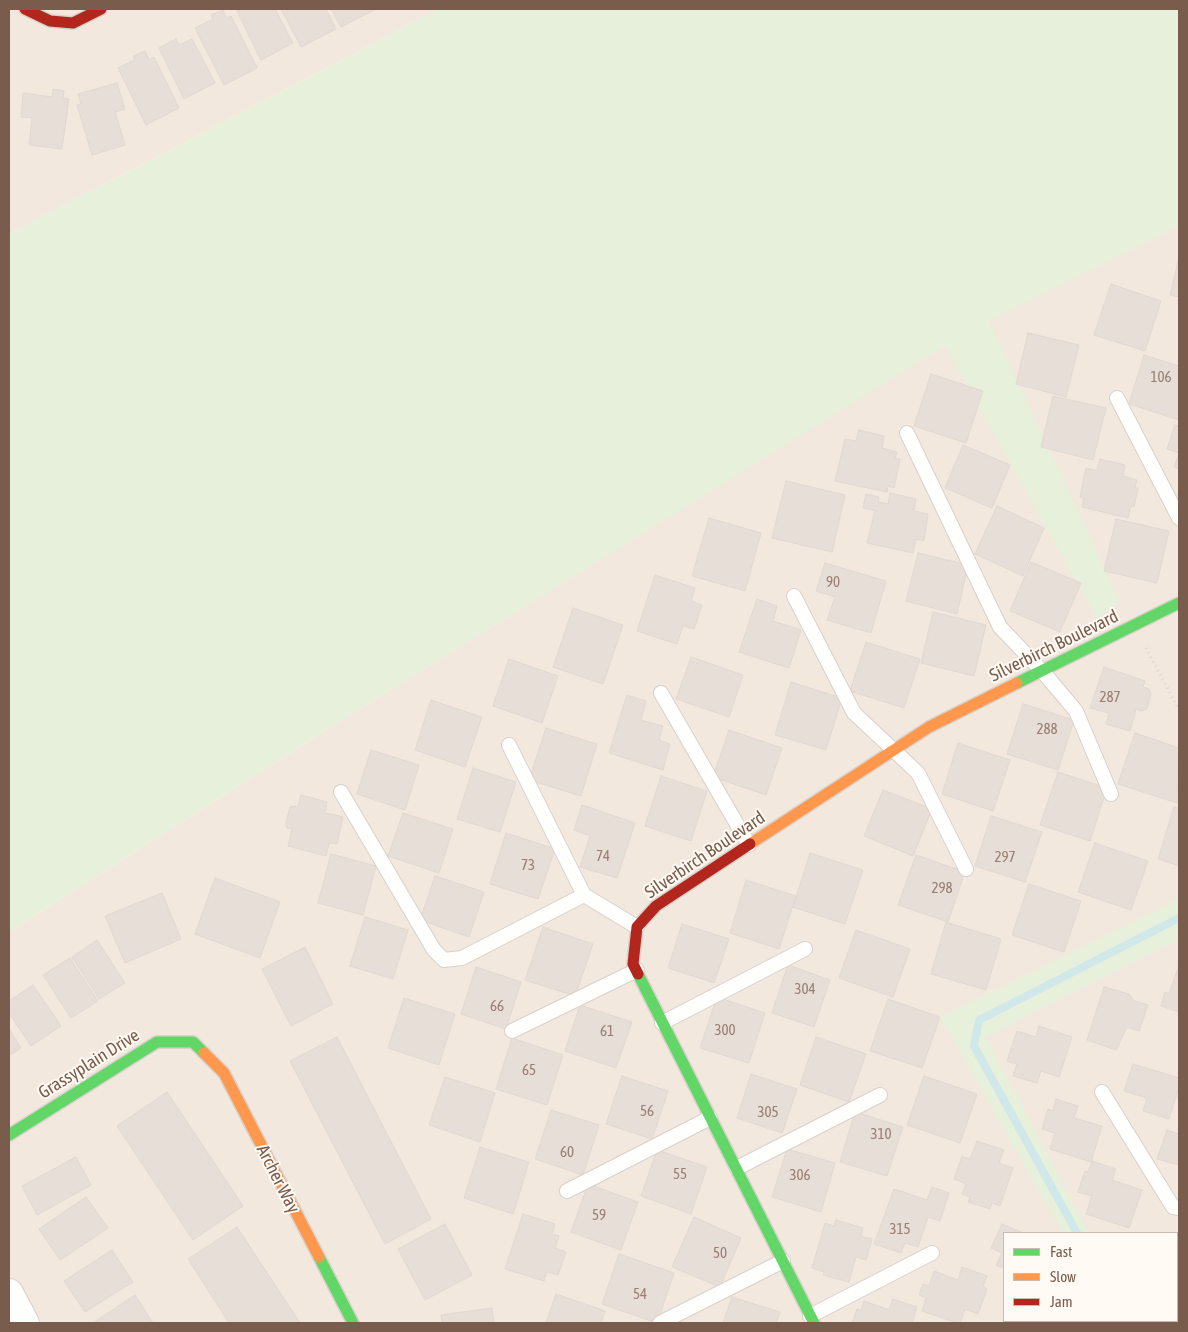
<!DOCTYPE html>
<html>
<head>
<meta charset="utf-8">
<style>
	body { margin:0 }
	#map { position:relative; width:1188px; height:1332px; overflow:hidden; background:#f9f5f0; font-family:"Asap Condensed",sans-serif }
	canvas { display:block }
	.frame { position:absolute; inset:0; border:10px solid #7a5c4d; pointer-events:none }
	.legend { position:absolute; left:1003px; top:1232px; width:175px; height:90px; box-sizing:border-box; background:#fffaf3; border:1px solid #cabbb1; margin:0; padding:6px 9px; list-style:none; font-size:15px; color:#7a5c4d }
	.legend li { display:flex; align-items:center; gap:10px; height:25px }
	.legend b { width:25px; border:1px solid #cabbb1 }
</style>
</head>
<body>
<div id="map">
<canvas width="1188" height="1332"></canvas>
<div class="frame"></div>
<ul class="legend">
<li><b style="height:6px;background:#63d668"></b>Fast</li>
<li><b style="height:6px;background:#ff974d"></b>Slow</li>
<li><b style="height:6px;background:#b3261e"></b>Jam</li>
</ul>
</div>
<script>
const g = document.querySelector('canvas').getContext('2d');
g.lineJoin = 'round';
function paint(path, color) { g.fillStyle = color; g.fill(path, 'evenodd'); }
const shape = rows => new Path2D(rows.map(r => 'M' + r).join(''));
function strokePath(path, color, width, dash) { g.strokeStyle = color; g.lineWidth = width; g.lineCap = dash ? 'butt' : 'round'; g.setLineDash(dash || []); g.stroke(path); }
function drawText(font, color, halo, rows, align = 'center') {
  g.font = font + ' "Asap Condensed",sans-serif'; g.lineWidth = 4; g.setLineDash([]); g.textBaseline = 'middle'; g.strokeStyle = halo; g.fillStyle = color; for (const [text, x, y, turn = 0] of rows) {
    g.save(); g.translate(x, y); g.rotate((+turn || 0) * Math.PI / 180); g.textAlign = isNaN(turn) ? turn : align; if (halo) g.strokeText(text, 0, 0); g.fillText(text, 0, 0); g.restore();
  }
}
paint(shape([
	[9,9,439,9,9,234],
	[1179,225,1179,1323,9,1323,9,932,350,715,945,345,989,320],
	[1004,1233,1177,1233,1177,1321,1004,1321]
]), '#f2e8de');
paint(shape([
	[439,9,1179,9,1179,225,989,321,1120,601,1097,619,945,346,350,715,9,932,9,234],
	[1179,899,1179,939,986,1037,1089,1233,1063,1233,940,1017]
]), '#e7f0db');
strokePath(shape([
	[1077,1233,974,1046,979,1020,1179,918],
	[1044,1323,1045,1321]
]), '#d0e8ea', 8);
const building = shape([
	[236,9,275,9,293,43,261,60,236,9],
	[281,9,326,9,336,29,301,47,281,9],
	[331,9,376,9,341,27,331,9],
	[223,10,227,18,231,16,257,68,224,85,195,28,213,19,211,15,223,10],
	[176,39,179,45,192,39,215,83,184,99,159,48,176,39],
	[145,51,149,60,154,57,179,108,146,125,118,68,135,60,133,56,145,51],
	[117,83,125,109,115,112,125,145,92,155,77,105,81,104,78,94,117,83],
	[53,89,64,91,63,98,69,99,62,149,29,145,32,118,21,117,23,93,52,97,53,89],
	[1179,257,1179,297,1170,295,1179,257],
	[1111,284,1161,301,1145,351,1094,335,1111,284],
	[1028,333,1079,345,1066,397,1016,384,1028,333],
	[1144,355,1179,366,1179,420,1129,404,1144,355],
	[931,374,983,391,966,443,914,426,931,374],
	[1053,396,1106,408,1093,460,1041,447,1053,396],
	[1175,425,1179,426,1179,469,1174,467,1179,453,1167,449,1175,425],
	[859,430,884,436,882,448,897,452,895,458,900,459,894,488,888,486,887,492,835,481,845,439,856,441,859,430],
	[963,445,1010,465,992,508,945,488,963,445],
	[1100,459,1125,465,1123,476,1137,480,1135,488,1138,488,1134,507,1131,506,1128,518,1082,507,1084,498,1080,497,1086,468,1097,471,1100,459],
	[786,481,845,495,832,552,772,538,786,481],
	[890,493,916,499,914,511,928,514,924,541,916,539,913,553,867,543,875,511,863,508,866,494,879,497,878,502,888,504,890,493],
	[997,506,1044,528,1023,576,975,554,997,506],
	[709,518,761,533,745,591,692,576,709,518],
	[1116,519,1169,531,1157,583,1104,571,1116,519],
	[918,553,968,565,957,614,906,601,918,553],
	[1031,562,1081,583,1060,632,1010,611,1031,562],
	[825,563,886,581,871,633,827,620,835,597,816,591,825,563],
	[655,575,695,588,691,601,702,605,694,629,683,626,677,644,637,631,655,575],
	[757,599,777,606,773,621,801,630,789,668,739,652,757,599],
	[573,608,623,625,603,684,553,667,573,608],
	[933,612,986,625,974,676,921,663,933,612],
	[866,642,920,659,904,708,850,691,866,642],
	[691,657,743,675,729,717,676,699,691,657],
	[509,659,558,676,542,723,493,706,509,659],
	[1104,667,1145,681,1143,687,1149,689,1151,694,1147,709,1141,711,1136,709,1130,731,1106,724,1109,713,1090,708,1104,667],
	[791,682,842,698,826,750,775,735,791,682],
	[627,695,646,701,641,720,663,726,659,740,670,744,663,770,609,753,627,695],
	[431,700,482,717,465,767,415,750,431,700],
	[1023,704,1074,720,1058,770,1007,754,1023,704],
	[546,728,597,744,581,796,529,780,546,728],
	[729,730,782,748,766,795,713,777,729,730],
	[1135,733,1179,748,1177,803,1118,784,1135,733],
	[958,743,1010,760,993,811,942,794,958,743],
	[371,750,419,765,405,810,357,794,371,750],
	[473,768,516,782,500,832,457,819,473,768],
	[1058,772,1107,788,1090,841,1040,825,1058,772],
	[661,776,707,791,691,841,645,826,661,776],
	[883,790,932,809,913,856,864,836,883,790],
	[301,795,327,802,325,813,343,817,337,844,329,843,326,856,288,846,292,829,287,828,286,823,290,807,298,806,301,795],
	[582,805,635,823,617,878,580,867,590,836,574,830,582,805],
	[1174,807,1179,808,1179,866,1158,859,1174,807],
	[403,813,453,829,439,873,388,856,403,813],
	[991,816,1042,832,1025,882,975,866,991,816],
	[506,833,555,849,538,899,490,884,506,833],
	[1095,843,1148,861,1131,910,1078,892,1095,843],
	[810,853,863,870,845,924,793,907,810,853],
	[331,854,376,866,363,915,318,903,331,854],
	[916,855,965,872,948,922,898,905,916,855],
	[435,876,484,892,469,937,420,920,435,876],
	[215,878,280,902,260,958,195,934,215,878],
	[746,880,796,896,779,949,730,933,746,880],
	[1029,884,1081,901,1064,952,1012,935,1029,884],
	[162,893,181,939,125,963,105,916,162,893],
	[365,917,408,930,393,979,350,966,365,917],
	[946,922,1001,939,986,990,931,974,946,922],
	[682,924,729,939,714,983,668,968,682,924],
	[543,927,593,944,575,996,525,980,543,927],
	[856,930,910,949,893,997,839,978,856,930],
	[97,940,125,983,99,999,72,957,97,940],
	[305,947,333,1004,291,1026,262,969,305,947],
	[70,958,98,1001,71,1018,43,975,70,958],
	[788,965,830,980,814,1027,772,1013,788,965],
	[1179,965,1179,1012,1161,1006,1165,992,1169,994,1179,965],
	[476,967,521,982,506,1029,461,1014,476,967],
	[33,985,61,1026,31,1046,9,1013,9,1001,33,985],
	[1104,987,1129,994,1134,1001,1148,1005,1139,1031,1127,1027,1116,1050,1087,1040,1104,987],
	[717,997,765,1013,749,1063,700,1048,717,997],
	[404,998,455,1014,439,1065,388,1048,404,998],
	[888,999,940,1017,922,1068,870,1051,888,999],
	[580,1005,632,1022,616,1068,565,1051,580,1005],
	[1039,1026,1072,1037,1059,1077,1041,1071,1037,1083,1013,1076,1017,1064,1007,1061,1017,1031,1036,1037,1039,1026],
	[9,1029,21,1048,9,1056,9,1029],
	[337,1037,431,1219,385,1244,290,1061,337,1037],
	[816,1037,866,1054,849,1102,800,1085,816,1037],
	[512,1038,563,1055,547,1105,496,1089,512,1038],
	[1133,1064,1179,1078,1179,1087,1169,1119,1143,1111,1147,1098,1124,1091,1133,1064],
	[751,1074,797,1089,782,1133,737,1118,751,1074],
	[622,1076,668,1091,652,1139,606,1124,622,1076],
	[924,1076,977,1094,960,1143,907,1125,924,1076],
	[445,1077,495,1093,480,1142,429,1125,445,1077],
	[167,1092,243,1206,193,1240,117,1126,167,1092],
	[1056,1099,1078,1106,1074,1118,1102,1126,1091,1162,1050,1149,1055,1133,1042,1129,1048,1109,1053,1111,1056,1099],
	[551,1110,599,1125,583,1175,535,1159,551,1110],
	[855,1112,903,1127,887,1176,840,1162,855,1112],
	[1167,1130,1179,1134,1179,1165,1157,1159,1167,1130],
	[977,1141,1004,1150,999,1163,1013,1168,1000,1206,992,1203,990,1209,968,1202,970,1197,962,1194,966,1184,954,1179,962,1156,970,1159,977,1141],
	[480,1147,529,1162,513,1214,464,1198,480,1147],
	[787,1149,835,1163,821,1212,772,1197,787,1149],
	[657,1150,707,1167,691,1214,641,1196,657,1150],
	[76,1157,91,1185,37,1215,22,1186,76,1157],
	[1092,1161,1116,1169,1112,1180,1142,1190,1129,1228,1086,1214,1092,1196,1078,1192,1085,1171,1088,1172,1092,1161],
	[588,1184,638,1202,621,1250,571,1232,588,1184],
	[932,1187,949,1193,940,1221,928,1217,918,1247,905,1243,901,1253,874,1244,894,1189,927,1200,932,1187],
	[86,1197,108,1228,60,1260,39,1229,86,1197],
	[523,1214,555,1224,552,1234,559,1236,555,1248,566,1252,558,1275,547,1272,544,1281,505,1269,523,1214],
	[694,1217,741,1238,720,1287,672,1267,694,1217],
	[836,1220,863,1228,861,1236,872,1239,866,1260,856,1257,849,1282,823,1275,824,1272,812,1268,825,1223,834,1226,836,1220],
	[445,1224,472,1275,425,1300,398,1249,445,1224],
	[1002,1224,1023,1233,1004,1233,1004,1268,996,1265,1002,1253,991,1248,1002,1224],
	[237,1227,300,1323,229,1323,188,1259,237,1227],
	[112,1250,133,1282,85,1312,64,1281,112,1250],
	[619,1254,674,1273,657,1323,602,1304,619,1254],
	[962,1267,987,1276,983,1286,987,1289,978,1314,965,1309,960,1323,957,1323,922,1311,926,1298,919,1295,923,1284,929,1286,934,1271,958,1280,962,1267],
	[1177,1272,1179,1273,1179,1318,1177,1317,1177,1272],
	[556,1294,605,1311,601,1323,546,1323,556,1294],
	[135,1295,153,1323,93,1323,135,1295],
	[732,1297,780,1312,776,1323,723,1323,732,1297],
	[893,1299,917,1307,912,1323,852,1323,857,1309,861,1310,864,1301,889,1310,893,1299],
	[492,1308,494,1323,442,1323,441,1315,492,1308],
	[1080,1321,1140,1321,1139,1323,1079,1323,1080,1321]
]);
paint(building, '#e6ded7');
strokePath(building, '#e2d8d2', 1);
const lane = shape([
	[1117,398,1179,518],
	[907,433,1000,627,1043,672,1076,711,1111,794],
	[794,596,854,713,918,773,966,869],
	[661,693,749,845],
	[509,745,584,895,637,927],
	[341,792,434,950,444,960,462,958,584,895],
	[662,1023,805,949],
	[512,1031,637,970],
	[1102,1092,1173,1207,1179,1208],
	[737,1168,880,1095],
	[567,1191,710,1118],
	[810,1316,932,1253],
	[660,1323,783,1261]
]);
const street = shape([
	[9,1293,25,1323]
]);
const fast = shape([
	[1017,683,1179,603],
	[638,974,814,1323],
	[9,1135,157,1042,193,1042,204,1053],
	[319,1257,353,1323]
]);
const slow = shape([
	[750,844,929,727,1017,683],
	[204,1053,224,1073,319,1257]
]);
const jam = shape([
	[25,9,50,21,73,23,101,9],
	[638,974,633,964,637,927,656,906,750,844]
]);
strokePath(lane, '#d7d1cb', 16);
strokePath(street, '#d7d1cb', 30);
strokePath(fast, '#d9d2cb', 14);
strokePath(slow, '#d9d2cb', 14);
strokePath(jam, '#d9d2cb', 14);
strokePath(shape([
	[1146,648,1179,710]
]), '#dcd5d0', 3, [1, 4]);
strokePath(lane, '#fefefd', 14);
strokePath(street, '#fefefd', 28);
strokePath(fast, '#63d668', 11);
strokePath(slow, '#ff974d', 11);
strokePath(jam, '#b3261e', 11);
drawText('15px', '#977e72', null, [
	["106",1161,377],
	["90",833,582],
	["287",1110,697],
	["288",1047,729],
	["74",603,856],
	["297",1005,857],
	["73",528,865],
	["298",942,888],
	["304",805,989],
	["66",497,1006],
	["300",725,1030],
	["61",607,1031],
	["65",529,1070],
	["56",647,1111],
	["305",768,1112],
	["310",881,1134],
	["60",567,1152],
	["55",680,1174],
	["306",800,1175],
	["59",599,1215],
	["315",900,1229],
	["50",720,1253],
	["54",640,1294]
]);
drawText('18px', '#7a5c4d', '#fffaf3', [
	["Silverbirch Boulevard",1054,646,-26],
	["Silverbirch Boulevard",705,855,-34],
	["Grassyplain Drive",89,1064,-32],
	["Archer Way",278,1179,63]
]);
</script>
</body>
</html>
